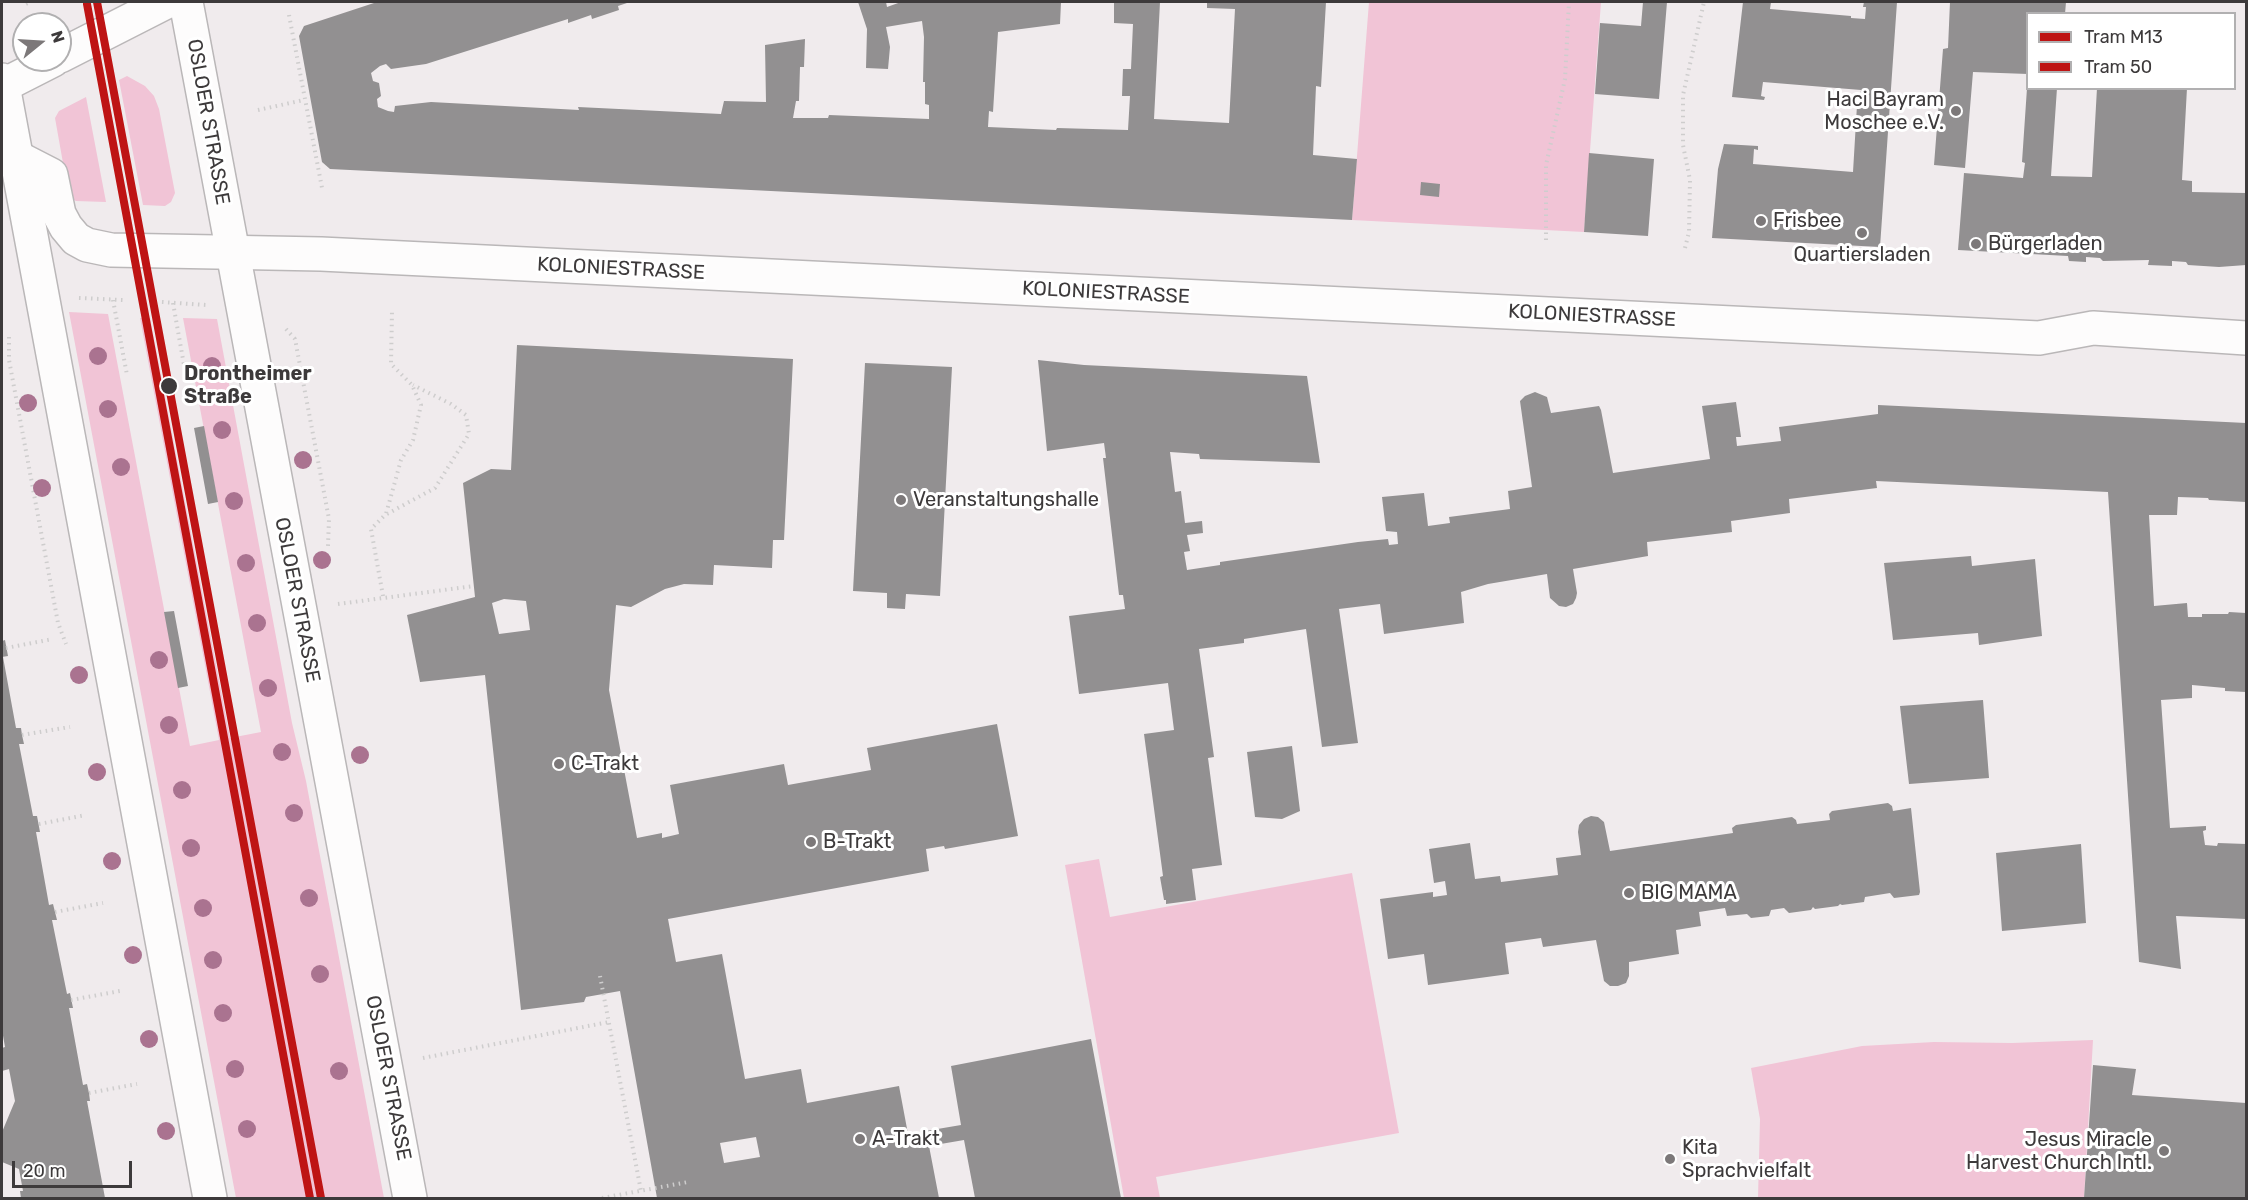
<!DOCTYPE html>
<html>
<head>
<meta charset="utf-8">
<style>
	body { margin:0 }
	#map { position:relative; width:2248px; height:1200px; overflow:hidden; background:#f0ebed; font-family:Rubik,sans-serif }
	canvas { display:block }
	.frame { position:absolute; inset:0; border:3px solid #3d3a3b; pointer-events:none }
	.legend { position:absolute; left:2026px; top:12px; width:210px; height:78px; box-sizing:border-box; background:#fff; border:2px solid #b1b0b1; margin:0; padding:8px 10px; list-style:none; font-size:18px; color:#3d3a3b }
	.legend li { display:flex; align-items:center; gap:12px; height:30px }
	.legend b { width:30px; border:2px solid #b1b0b1 }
	.north { position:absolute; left:12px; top:12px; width:60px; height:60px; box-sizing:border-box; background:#fff; border:2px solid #b1b0b1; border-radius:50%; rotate:72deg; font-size:16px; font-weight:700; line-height:24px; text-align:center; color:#3d3a3b }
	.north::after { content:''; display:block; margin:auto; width:21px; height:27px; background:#7c7879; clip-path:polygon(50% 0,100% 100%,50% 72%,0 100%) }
	.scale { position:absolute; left:12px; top:1161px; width:120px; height:27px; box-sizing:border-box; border:3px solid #3d3a3b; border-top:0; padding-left:8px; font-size:18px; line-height:21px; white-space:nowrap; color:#3d3a3b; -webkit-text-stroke:4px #fff; paint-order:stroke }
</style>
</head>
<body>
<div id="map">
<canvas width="2248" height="1200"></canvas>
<div class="frame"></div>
<ul class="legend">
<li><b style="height:8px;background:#be1414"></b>Tram M13</li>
<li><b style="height:8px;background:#be1414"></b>Tram 50</li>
</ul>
<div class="north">N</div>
<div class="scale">20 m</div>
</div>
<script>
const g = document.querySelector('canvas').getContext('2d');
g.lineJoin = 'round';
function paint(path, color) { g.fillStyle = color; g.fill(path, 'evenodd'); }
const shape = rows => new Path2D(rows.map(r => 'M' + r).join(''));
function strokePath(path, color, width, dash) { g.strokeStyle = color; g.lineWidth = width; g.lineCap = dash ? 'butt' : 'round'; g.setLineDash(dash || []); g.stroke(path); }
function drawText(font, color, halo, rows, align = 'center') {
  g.font = font + ' Rubik,sans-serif'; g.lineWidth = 6; g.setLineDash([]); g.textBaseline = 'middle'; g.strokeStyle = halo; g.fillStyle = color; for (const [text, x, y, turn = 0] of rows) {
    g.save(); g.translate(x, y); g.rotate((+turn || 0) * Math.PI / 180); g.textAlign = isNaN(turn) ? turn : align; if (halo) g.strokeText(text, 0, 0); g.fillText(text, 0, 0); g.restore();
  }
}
paint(shape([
	[1369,2,1601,2,1584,232,1352,220],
	[127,76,145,86,154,96,159,109,175,193,171,202,165,206,143,205,119,80],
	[86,97,106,202,76,201,72,199,68,191,55,118,59,111],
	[69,312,108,314,190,746,219,740,140,318,150,318,230,738,261,732,183,318,217,319,292,723,306,781,384,1198,236,1198],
	[1099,859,1110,917,1352,873,1399,1133,1156,1177,1160,1198,1124,1198,1065,865],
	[2093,1040,2084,1198,1758,1198,1760,1119,1751,1068,1862,1046,1934,1042,2012,1043]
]), '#f1c4d6');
paint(shape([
	[377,2,630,2,618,6,619,10,592,19,591,15,568,23,568,19,426,64,391,69,386,64,380,66,371,73,373,81,379,83,381,96,377,99,378,107,388,111,394,112,395,106,431,102,579,110,578,107,721,114,724,101,766,102,765,45,805,39,804,67,800,67,799,101,796,101,793,118,828,118,829,115,929,119,929,105,925,104,925,82,923,82,924,37,922,21,886,27,890,47,888,69,866,68,867,29,858,2,886,2,887,7,901,2,1061,2,1060,24,998,32,993,112,989,111,988,127,1056,130,1057,128,1128,130,1130,96,1122,96,1123,69,1131,69,1133,24,1114,23,1114,2,1160,2,1154,119,1229,123,1235,9,1207,8,1207,2,1326,2,1321,87,1316,86,1313,155,1357,159,1352,220,330,169,322,162,299,36,304,26],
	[1643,2,1667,2,1659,99,1595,94,1600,23,1641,26],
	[1743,2,1771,2,1770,9,1851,16,1851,18,1865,19,1866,7,1863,7,1864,2,1897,2,1880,247,1712,238,1718,169,1724,144,1758,146,1758,150,1754,149,1753,164,1853,172,1857,105,1859,105,1861,90,1763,82,1761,96,1765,97,1764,100,1732,97],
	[1950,2,2066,2,2065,14,2028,14,2028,74,1973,72,1965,168,1934,165,1943,49,1948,48],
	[2027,88,2057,88,2051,176,2092,177,2097,88,2187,88,2182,180,2192,181,2192,192,2246,193,2246,265,2219,267,2188,265,2186,262,2172,261,2172,266,2148,265,2149,260,2103,261,2100,258,2086,257,2086,262,2069,261,2068,256,1958,250,1964,173,2023,178,2025,163,2022,162],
	[1589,153,1654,159,1648,236,1584,232],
	[1421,182,1440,184,1439,197,1420,195],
	[517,345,793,359,784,540,773,540,772,568,714,565,713,585,684,584,665,589,631,607,616,605,609,690,637,838,662,833,662,838,679,834,670,785,784,764,788,785,871,770,867,748,997,724,1018,836,945,849,944,846,926,849,929,871,668,919,676,962,722,954,745,1079,801,1069,807,1103,899,1086,908,1134,961,1125,951,1066,1091,1039,1121,1198,975,1198,964,1140,929,1146,939,1198,657,1198,620,991,586,997,584,1002,521,1010,485,675,420,682,407,615,475,597,463,483,491,469,511,470],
	[504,599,526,601,530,630,499,634,492,603],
	[756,1137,760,1157,724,1163,720,1143],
	[1038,360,1084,365,1307,376,1320,463,1200,459,1199,454,1170,452,1175,492,1181,491,1185,523,1202,521,1203,533,1187,535,1190,551,1184,552,1187,570,1220,565,1220,562,1358,542,1388,539,1389,545,1398,544,1397,532,1386,531,1382,497,1424,493,1428,526,1450,523,1449,517,1510,509,1508,491,1532,487,1520,401,1525,396,1535,392,1547,397,1551,413,1599,406,1601,410,1613,473,1710,459,1702,406,1736,402,1741,437,1736,437,1737,446,1781,441,1779,427,1878,414,1878,405,2246,423,2246,502,2209,500,2208,498,2178,497,2177,515,2149,515,2154,606,2187,603,2188,617,2202,617,2202,614,2228,614,2229,612,2246,613,2246,692,2225,691,2225,688,2192,685,2192,698,2161,700,2170,828,2206,826,2206,830,2203,831,2205,845,2217,846,2218,843,2246,844,2246,919,2176,916,2181,969,2139,962,2108,492,1876,481,1877,488,1789,499,1790,513,1731,521,1732,532,1647,542,1648,556,1573,569,1577,593,1576,598,1573,604,1566,607,1559,606,1550,598,1547,574,1488,584,1461,592,1464,623,1384,634,1380,604,1339,609,1358,743,1322,747,1306,629,1244,639,1244,643,1199,649,1214,757,1208,758,1222,865,1192,869,1196,900,1166,904,1166,900,1164,900,1160,877,1163,876,1144,734,1174,730,1168,683,1079,694,1069,616,1125,609,1123,595,1119,595,1103,458,1106,458,1104,443,1047,451],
	[865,363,952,367,940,596,906,594,905,609,887,608,887,593,853,591],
	[204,426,218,502,208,504,194,428],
	[1971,556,1972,566,2035,559,2042,636,1979,645,1978,633,1893,640,1884,563],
	[174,611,188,686,178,688,164,612],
	[5,640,8,656,2,657,2,641],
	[3,657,16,728,21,728,22,735,24,744,19,744,33,816,37,816,40,832,36,832,49,905,53,904,57,920,52,920,67,994,70,993,73,1008,69,1008,83,1085,87,1084,89,1093,90,1101,87,1101,105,1198,21,1198,20,1191,23,1191,19,1169,2,1162,2,1132,15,1101,9,1069,2,1071,2,1048,5,1047,2,1030],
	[1983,700,1989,778,1909,784,1900,706],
	[1292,746,1300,811,1282,819,1255,817,1247,752],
	[1888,803,1892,806,1893,811,1911,808,1920,892,1919,895,1894,898,1890,893,1865,897,1864,902,1842,905,1840,904,1838,906,1815,909,1813,907,1811,910,1789,913,1784,908,1771,910,1769,916,1751,918,1747,914,1727,916,1725,908,1699,912,1701,926,1676,930,1679,954,1629,962,1629,976,1626,983,1618,986,1610,986,1604,981,1596,940,1543,947,1541,938,1505,943,1509,974,1428,985,1424,954,1388,959,1380,899,1433,892,1433,897,1447,895,1445,881,1434,883,1429,849,1470,843,1475,879,1500,876,1501,882,1558,875,1556,858,1581,855,1578,832,1579,825,1584,819,1591,816,1598,817,1604,822,1610,851,1733,833,1732,828,1736,825,1792,817,1796,820,1797,824,1830,820,1829,814,1832,811],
	[2081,844,2086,923,2002,931,1996,853],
	[2093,1065,2136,1069,2132,1095,2246,1103,2246,1198,2084,1198]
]), '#929091');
const street = shape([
	[16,157,51,175,59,214,66,227,76,239,87,245,111,250,321,254,2039,338,2093,328,2246,338]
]);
const secondary = shape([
	[60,56,166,2],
	[2,86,53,60]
]);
const primary = shape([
	[186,2,410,1198],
	[2,80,210,1198]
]);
strokePath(street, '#bab7b8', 36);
strokePath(secondary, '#bab7b8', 36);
strokePath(primary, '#bab7b8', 36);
strokePath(shape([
	[26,4,30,2],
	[289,15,322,188],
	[258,110,304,100],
	[1546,240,1546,165,1565,79,1569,2],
	[1685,248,1689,232,1690,180,1683,145,1683,95,1704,2],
	[79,298,123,300],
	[113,300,127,375],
	[162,302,206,305],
	[173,303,184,365],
	[286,329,295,339,329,519,328,546],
	[9,337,9,360,58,623,66,644],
	[387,514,435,488,469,434,466,415,451,404,413,385],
	[383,596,371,529,386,514,401,460,413,440,421,405,412,385,391,364,392,311],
	[338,604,474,586],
	[6,648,53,639],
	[22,735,70,727],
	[39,824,86,815],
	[55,912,103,903],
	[600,976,641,1191],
	[71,1000,120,991],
	[423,1058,609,1022],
	[89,1093,137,1084],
	[602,1198,688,1182]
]), '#cecdcd', 4, [1.5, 4.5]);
strokePath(street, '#fdfcfc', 33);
strokePath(secondary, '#fdfcfc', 33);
strokePath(primary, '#fdfcfc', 33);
strokePath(shape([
	[97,2,321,1198]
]), '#be1414', 8);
strokePath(shape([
	[87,4,310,1198]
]), '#be1414', 8);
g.fillStyle = '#aa7390';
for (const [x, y] of [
	[98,356],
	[212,366],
	[28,403],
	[108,409],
	[222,430],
	[303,460],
	[121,467],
	[42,488],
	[234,501],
	[322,560],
	[246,563],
	[257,623],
	[159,660],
	[79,675],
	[268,688],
	[169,725],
	[282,752],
	[360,755],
	[97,772],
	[182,790],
	[294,813],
	[191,848],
	[112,861],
	[309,898],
	[203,908],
	[133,955],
	[213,960],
	[320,974],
	[223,1013],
	[149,1039],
	[235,1069],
	[339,1071],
	[247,1129],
	[166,1131]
]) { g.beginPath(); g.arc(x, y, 9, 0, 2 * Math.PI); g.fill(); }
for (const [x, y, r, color] of [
	[1956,111,6,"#7c7879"],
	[1761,221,6,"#7c7879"],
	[1862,233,6,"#7c7879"],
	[1976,244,6,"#7c7879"],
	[169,386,9,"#3d3a3b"],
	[901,500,6,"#7c7879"],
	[559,764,6,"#7c7879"],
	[811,842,6,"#7c7879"],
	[1629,893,6,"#7c7879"],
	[860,1139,6,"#7c7879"],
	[2164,1151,6,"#7c7879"],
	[1670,1159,6,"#7c7879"]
]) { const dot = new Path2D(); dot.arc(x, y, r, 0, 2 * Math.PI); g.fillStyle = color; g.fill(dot); strokePath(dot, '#fff', 2); }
drawText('20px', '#3d3a3b', '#fff', [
	["Haci Bayram",1944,100,"right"],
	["Moschee e.V.",1944,123,"right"],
	["Frisbee",1773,221],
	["Bürgerladen",1988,244],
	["Quartiersladen",1862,255,"center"],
	["Veranstaltungshalle",913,500],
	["C-Trakt",571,764],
	["B-Trakt",823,842],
	["BIG MAMA",1641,893],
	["A-Trakt",872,1139],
	["Jesus Miracle",2152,1140,"right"],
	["Harvest Church Intl.",2152,1163,"right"],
	["Kita",1682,1148],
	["Sprachvielfalt",1682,1171]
], 'left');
drawText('20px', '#3d3a3b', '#fff', [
	["OSLOER STRASSE",208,122,80],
	["KOLONIESTRASSE",621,269,3],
	["KOLONIESTRASSE",1106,293,3],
	["KOLONIESTRASSE",1592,316,3],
	["OSLOER STRASSE",297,600,79],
	["OSLOER STRASSE",388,1078,79]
]);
drawText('bold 20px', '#3d3a3b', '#fff', [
	["Drontheimer",184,374],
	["Straße",184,397]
], 'left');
</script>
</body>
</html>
